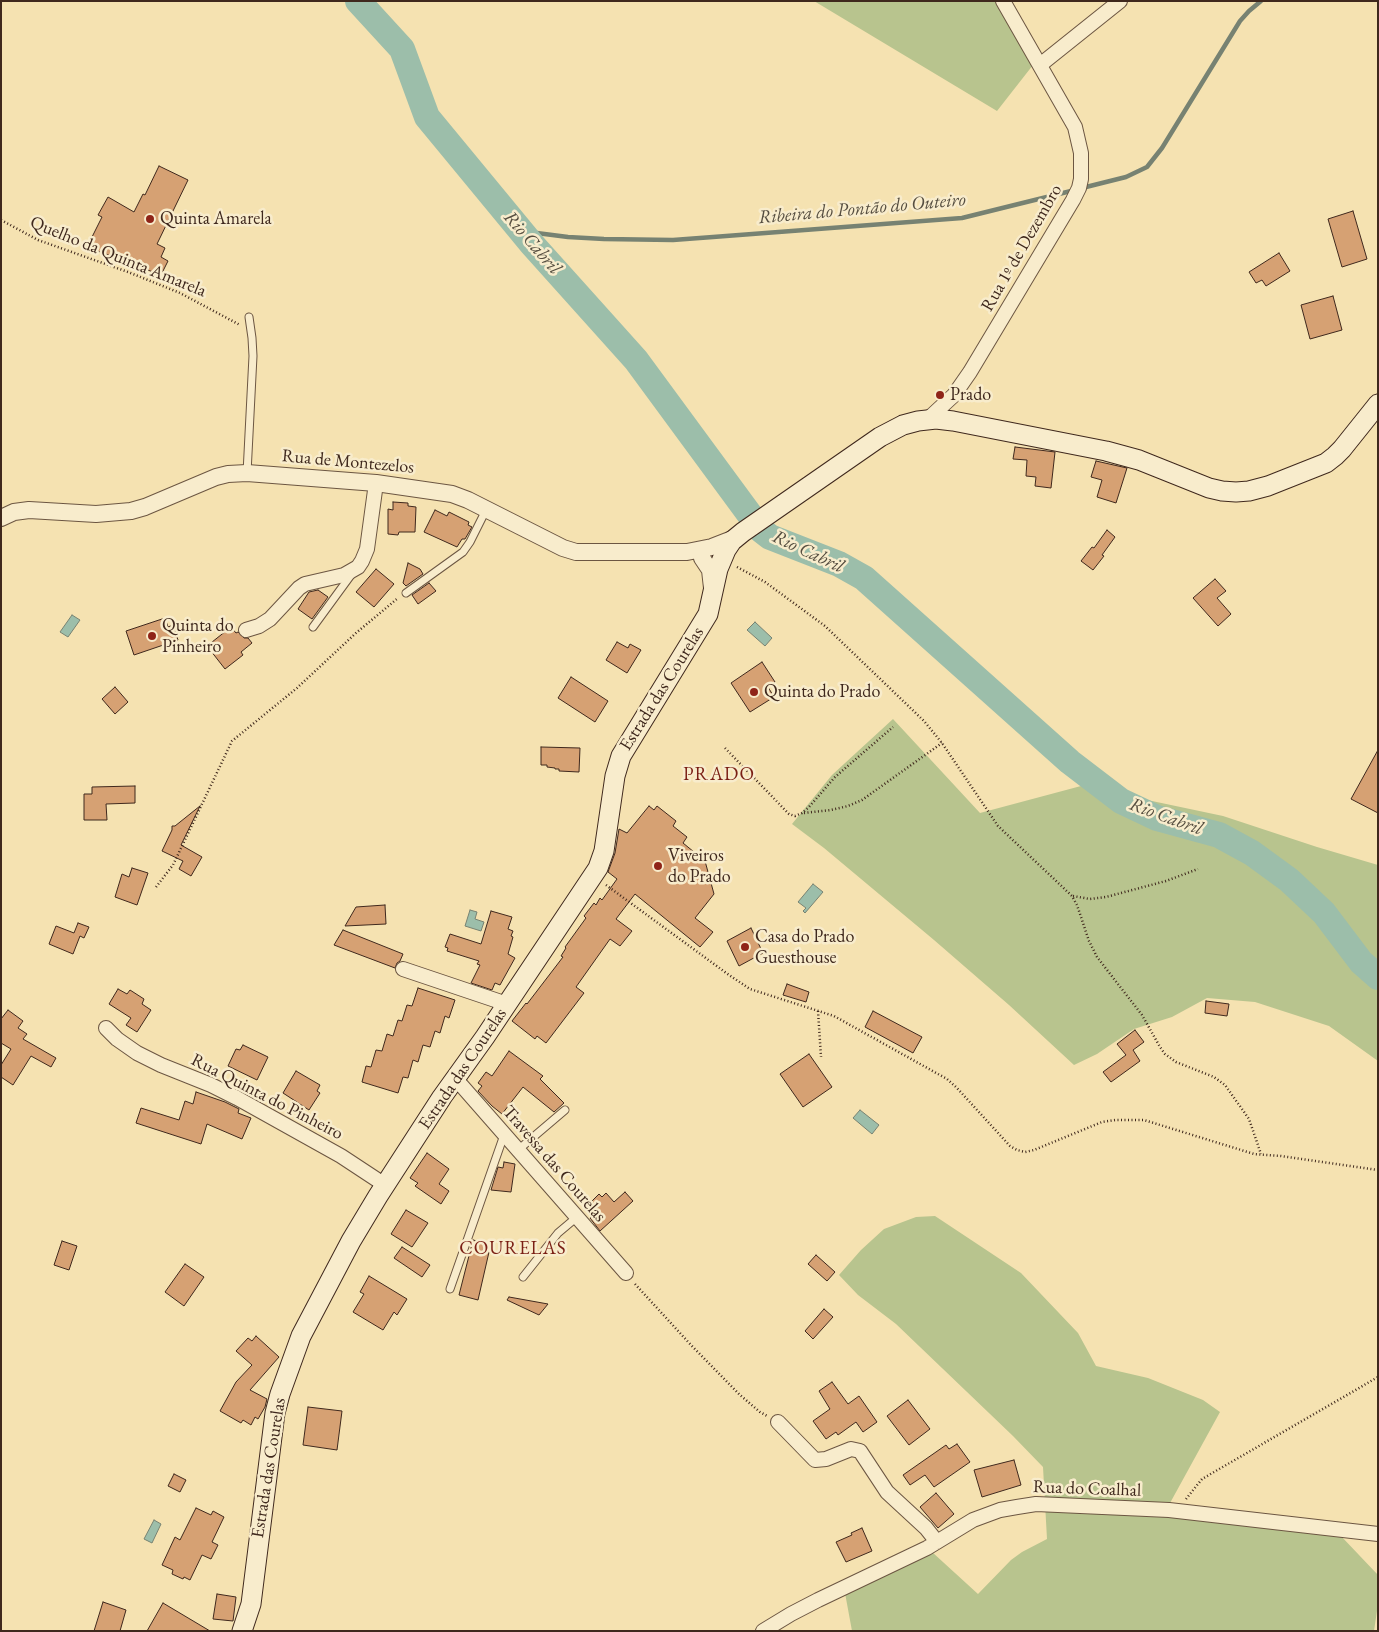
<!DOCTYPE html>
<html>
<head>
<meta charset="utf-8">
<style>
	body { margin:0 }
	#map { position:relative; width:1379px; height:1632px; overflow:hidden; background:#f5e2b1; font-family:"EB Garamond",serif }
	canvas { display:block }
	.frame { position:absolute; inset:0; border:2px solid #3f281d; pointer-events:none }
</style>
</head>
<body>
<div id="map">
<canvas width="1379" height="1632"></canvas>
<div class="frame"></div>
</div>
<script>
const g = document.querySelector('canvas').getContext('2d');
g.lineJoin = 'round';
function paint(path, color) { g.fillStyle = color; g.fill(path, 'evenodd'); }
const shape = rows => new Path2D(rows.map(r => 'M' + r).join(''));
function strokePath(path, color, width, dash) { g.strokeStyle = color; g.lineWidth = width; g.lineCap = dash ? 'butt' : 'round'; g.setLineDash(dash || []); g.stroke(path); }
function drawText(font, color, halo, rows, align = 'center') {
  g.font = font + ' "EB Garamond",serif'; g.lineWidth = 5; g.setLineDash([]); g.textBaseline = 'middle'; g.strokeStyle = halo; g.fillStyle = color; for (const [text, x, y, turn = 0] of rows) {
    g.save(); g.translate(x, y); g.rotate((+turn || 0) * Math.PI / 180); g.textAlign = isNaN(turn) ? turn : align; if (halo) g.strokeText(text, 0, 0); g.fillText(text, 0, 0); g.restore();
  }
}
paint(shape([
	[814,1,996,1,1033,65,997,111],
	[893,719,980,813,1081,786,1223,816,1317,847,1378,865,1378,1061,1329,1026,1255,1002,1207,998,1172,1017,1134,1029,1097,1054,1074,1065,1009,1005,934,940,824,848,792,824,832,775],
	[935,1216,1021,1273,1078,1333,1096,1366,1148,1378,1203,1400,1220,1412,1164,1514,1340,1535,1378,1575,1378,1604,1374,1631,852,1631,845,1593,932,1552,978,1594,1011,1560,1022,1552,1047,1539,1043,1467,1013,1436,896,1324,858,1295,839,1275,861,1250,884,1229,916,1217]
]), '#b8c48e');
const water = shape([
	[72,615,80,620,68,637,60,632,72,615],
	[755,622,772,638,765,646,747,630,755,622],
	[813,884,823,892,805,913,803,911,806,908,798,902,813,884],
	[470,910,477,912,475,919,484,922,481,931,465,926,470,910],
	[860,1110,879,1125,872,1134,853,1118,860,1110],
	[154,1520,161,1524,152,1543,144,1539,154,1520]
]);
paint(water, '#9cbeaa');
strokePath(water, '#778272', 1);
strokePath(shape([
	[1082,188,1126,177,1147,167,1162,148,1240,21,1249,11,1261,1],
	[521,231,568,237,604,239,673,240,713,237,962,218,1075,190]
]), '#778272', 4.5);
strokePath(shape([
	[358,1,402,49,427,117,531,243,636,360,761,530,770,537,839,564,864,578,1070,762,1121,801,1157,818,1219,835,1252,853,1289,880,1324,913,1361,962,1378,977]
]), '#9cbeaa', 26);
const building = shape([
	[159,166,188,180,157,244,165,248,161,257,168,261,161,275,87,247,102,217,98,215,108,197,134,212,143,194,145,195,159,166],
	[1353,211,1367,259,1342,267,1328,219,1353,211],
	[1279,253,1290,271,1266,286,1262,280,1256,283,1249,272,1279,253],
	[1333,296,1342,330,1310,339,1301,305,1333,296],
	[1015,447,1055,452,1051,488,1035,486,1036,477,1026,476,1027,460,1013,459,1015,447],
	[1096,461,1127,468,1116,503,1097,497,1102,480,1091,477,1096,461],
	[393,502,408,503,408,506,416,507,415,532,399,532,398,535,388,534,388,509,393,510,393,502],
	[435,510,447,516,449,512,469,522,468,525,472,527,465,539,462,539,457,547,424,532,435,510],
	[1107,530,1115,537,1102,555,1104,556,1093,570,1081,561,1092,547,1094,548,1107,530],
	[408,563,420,569,423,574,406,586,403,583,408,563],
	[376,569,394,584,374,607,356,592,376,569],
	[1215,579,1226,591,1217,598,1231,614,1218,626,1193,598,1215,579],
	[429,583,436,591,418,604,412,595,429,583],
	[318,590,328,597,312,619,298,609,309,592,318,590],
	[165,618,168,627,173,625,178,640,134,655,126,631,165,618],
	[231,627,236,633,238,632,244,638,248,638,252,643,241,652,243,655,225,669,207,646,231,627],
	[617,642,628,648,630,644,641,650,627,673,606,660,617,642],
	[762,662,775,682,768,687,774,697,750,712,731,683,762,662],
	[571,677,608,701,595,722,558,698,571,677],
	[115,687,128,702,115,714,102,699,115,687],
	[541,747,580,748,579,772,559,771,559,769,555,769,555,768,547,767,547,765,541,765,541,747],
	[1378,750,1378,813,1351,799,1378,750],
	[135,786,135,803,106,804,107,820,84,820,84,794,92,794,92,787,135,786],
	[200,806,181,845,202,857,191,876,179,869,183,861,162,851,172,830,172,826,175,826,200,806],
	[649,806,654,810,657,806,676,821,673,826,687,837,683,843,705,861,714,894,695,918,713,932,700,947,635,894,616,919,632,931,620,946,610,939,576,987,584,993,546,1043,537,1036,535,1039,512,1021,526,1003,527,1004,563,957,561,956,566,948,565,947,586,918,584,916,594,903,596,905,600,898,602,900,617,879,608,872,615,853,619,829,627,833,649,806],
	[132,868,148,873,137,905,115,897,122,874,129,877,132,868],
	[385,905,386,924,345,926,356,907,385,905],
	[491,911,512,917,508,929,513,931,511,936,513,937,508,954,515,958,500,985,495,983,492,990,471,983,480,965,477,964,479,961,447,951,448,948,445,947,450,934,481,944,491,911],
	[78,923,89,927,84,938,80,936,73,954,49,944,56,926,74,933,78,923],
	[751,928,763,953,739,966,727,941,751,928],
	[343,930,403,954,400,961,397,963,395,968,334,945,343,930],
	[787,984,809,992,806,1002,783,995,787,984],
	[418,988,455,1000,449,1018,445,1016,440,1033,435,1031,430,1047,423,1045,418,1062,413,1060,408,1078,403,1077,398,1093,362,1082,366,1066,371,1067,376,1050,382,1051,387,1034,393,1036,398,1020,402,1021,407,1005,412,1006,418,988],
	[118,989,127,994,130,990,144,999,142,1004,151,1010,137,1032,126,1025,131,1018,109,1004,118,989],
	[1206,1001,1229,1004,1227,1016,1205,1013,1206,1001],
	[8,1010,23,1021,18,1028,27,1034,23,1039,56,1058,51,1067,31,1056,13,1085,1,1077,1,1065,11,1049,1,1043,1,1019,8,1010],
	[873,1011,922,1037,913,1053,865,1027,873,1011],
	[1135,1030,1144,1042,1133,1050,1140,1061,1111,1082,1103,1072,1126,1055,1117,1044,1135,1030],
	[243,1045,268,1057,257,1080,228,1066,236,1049,240,1050,243,1045],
	[509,1051,543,1076,540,1079,564,1103,554,1112,523,1087,502,1114,492,1106,478,1091,482,1086,478,1083,486,1072,492,1076,509,1051],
	[809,1054,832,1087,803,1107,780,1074,809,1054],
	[296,1071,320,1085,317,1091,320,1093,309,1110,283,1093,296,1071],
	[196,1092,225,1102,239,1109,238,1113,251,1118,242,1139,207,1124,201,1144,136,1123,141,1108,179,1120,185,1101,193,1104,196,1092],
	[427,1153,449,1169,439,1184,449,1191,441,1204,415,1186,418,1183,410,1178,427,1153],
	[504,1162,515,1164,511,1192,491,1190,498,1167,503,1168,504,1162],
	[625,1192,633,1201,600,1231,590,1218,595,1213,588,1205,599,1194,602,1197,606,1193,614,1202,625,1192],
	[406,1210,428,1223,412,1247,391,1234,406,1210],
	[473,1240,485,1243,483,1251,489,1252,478,1300,459,1295,473,1240],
	[62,1241,77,1246,69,1270,54,1265,62,1241],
	[402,1247,430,1265,422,1277,394,1258,402,1247],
	[816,1255,835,1272,827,1281,808,1264,816,1255],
	[185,1264,204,1277,184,1306,165,1292,185,1264],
	[369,1276,407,1299,397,1315,394,1312,383,1330,353,1312,364,1294,360,1292,369,1276],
	[509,1297,548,1304,539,1315,507,1300,509,1297],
	[824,1309,833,1317,813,1339,805,1331,824,1309],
	[256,1336,279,1357,250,1390,267,1399,265,1407,258,1419,255,1417,251,1425,243,1420,241,1423,220,1411,236,1382,252,1365,236,1351,248,1338,252,1341,256,1336],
	[832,1382,848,1404,859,1396,877,1422,863,1432,856,1422,838,1435,836,1432,826,1439,813,1421,830,1409,819,1391,832,1382],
	[908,1400,930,1429,909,1445,887,1416,908,1400],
	[308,1407,342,1411,337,1450,303,1445,308,1407],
	[957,1444,970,1462,934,1487,925,1475,910,1485,903,1475,946,1445,949,1449,957,1444],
	[1014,1460,1021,1485,982,1497,974,1470,1014,1460],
	[174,1474,186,1480,180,1492,168,1486,174,1474],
	[936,1493,954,1514,938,1528,920,1507,936,1493],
	[196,1508,211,1515,213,1511,224,1517,212,1542,218,1545,211,1559,202,1555,190,1580,184,1577,183,1579,172,1574,173,1570,162,1565,175,1537,180,1540,196,1508],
	[862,1528,872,1551,846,1562,836,1542,852,1535,851,1533,862,1528],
	[217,1594,236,1597,233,1621,213,1619,217,1594],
	[103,1602,126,1610,120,1631,94,1631,103,1602],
	[163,1603,210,1631,147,1631,163,1603]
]);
paint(building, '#d6a173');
strokePath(building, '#3f281d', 1);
const service = shape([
	[247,473,253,356,252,338,249,317],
	[406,593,463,552,470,542,486,510],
	[313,627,351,575],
	[518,1150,565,1110],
	[523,1277,558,1233,577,1217],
	[450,1289,504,1135]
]);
const minor = shape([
	[1040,65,1120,1],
	[927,420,954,395,970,372,1073,200,1079,188,1081,179,1081,153,1075,127,1003,1],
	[246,630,259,626,270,619,299,588,305,584,344,575,358,567,362,561,367,549,376,483],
	[403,969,507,1004],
	[106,1028,117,1039,137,1053,161,1065,211,1085,237,1098,341,1156,385,1185],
	[455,1078,626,1273],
	[778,1422,815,1460,826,1459,851,1449,860,1451,887,1492,926,1528,937,1542],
	[763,1631,791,1614,818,1600,927,1548,973,1520,1000,1510,1017,1507,1036,1504,1169,1510,1378,1534]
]);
const tertiary = shape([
	[1,518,14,512,29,510,96,514,131,511,145,507,216,477,228,474,247,473,376,483,452,494,468,500,563,548,576,552,687,552,712,547,735,538],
	[702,558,710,570,712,588]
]);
const secondary = shape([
	[242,1631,251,1604,275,1413,280,1394,301,1336,351,1241,378,1196,442,1097,485,1037,598,868,604,851,615,776,621,756,708,614,718,569,726,550,732,541,743,532,880,437,903,425,918,421,936,419,953,421,1106,451,1139,460,1209,488,1222,491,1236,492,1249,491,1268,486,1326,463,1335,456,1342,449,1378,404]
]);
strokePath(service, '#6c5642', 9);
strokePath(minor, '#6c5642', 16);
strokePath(tertiary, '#6c5642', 18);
strokePath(secondary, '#3f281d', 21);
strokePath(shape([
	[1,220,38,240,128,272,180,293,240,325],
	[737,567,765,582,825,626,924,721,942,743,998,826,1072,896,1077,905,1089,941,1097,957,1142,1015,1160,1047,1165,1054,1176,1062,1214,1077,1225,1085,1249,1119,1261,1154],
	[725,748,789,814,795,816,802,813,809,807,835,777,893,727],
	[804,813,831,810,848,806,862,800,942,743],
	[606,885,729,975,750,989,834,1016,947,1079,956,1087,1010,1146,1017,1150,1025,1152,1034,1150,1102,1122,1115,1120,1144,1120,1254,1154,1281,1156,1378,1170],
	[156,887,173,865,232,741,297,688,356,633,398,598],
	[1073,896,1090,899,1106,897,1166,881,1198,869],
	[818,1011,821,1057],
	[635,1284,691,1345,740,1395,760,1412,767,1416],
	[1186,1499,1202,1479,1378,1377]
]), '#3f281d', 2.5, [1, 2.5]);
strokePath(service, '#f8eccc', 7);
strokePath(minor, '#f8eccc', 14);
strokePath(tertiary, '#f8eccc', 16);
strokePath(secondary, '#f8eccc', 19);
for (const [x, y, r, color] of [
	[150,219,5,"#8f2418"],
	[940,395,5,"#8f2418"],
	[152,636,5,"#8f2418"],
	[754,692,5,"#8f2418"],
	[658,866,5,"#8f2418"],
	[745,947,5,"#8f2418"]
]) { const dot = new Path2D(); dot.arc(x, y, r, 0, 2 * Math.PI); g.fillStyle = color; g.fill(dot); strokePath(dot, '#f8eccc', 2); }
drawText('18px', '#3f281d', '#f8eccc', [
	["Quinta Amarela",160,219],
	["Prado",950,395],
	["Quinta do",162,626],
	["Pinheiro",162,647],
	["Quinta do Prado",764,692],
	["Viveiros",668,856],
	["do Prado",668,877],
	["Casa do Prado",755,937],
	["Guesthouse",755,958]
], 'left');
drawText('18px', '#3f281d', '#f8eccc', [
	["Rua 1º de Dezembro",1022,248,-60],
	["Quelho da Quinta Amarela",118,257,22],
	["Rua de Montezelos",348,462,5],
	["Estrada das Courelas",662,689,-58],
	["Estrada das Courelas",463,1069,-56],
	["Rua Quinta do Pinheiro",267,1097,27],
	["Travessa das Courelas",554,1164,49],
	["Estrada das Courelas",269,1468,-81],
	["Rua do Coalhal",1087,1489,2]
]);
drawText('italic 19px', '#564e40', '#f8eccc', [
	["Ribeira do Pontão do Outeiro",862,209,-5],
	["Rio Cabril",532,243,49],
	["Rio Cabril",808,552,25],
	["Rio Cabril",1166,817,20]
]);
g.letterSpacing = '1px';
drawText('19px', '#7a1f14', '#f8eccc', [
	["PRADO",719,775],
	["COURELAS",513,1249]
]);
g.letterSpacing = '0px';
</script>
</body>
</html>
